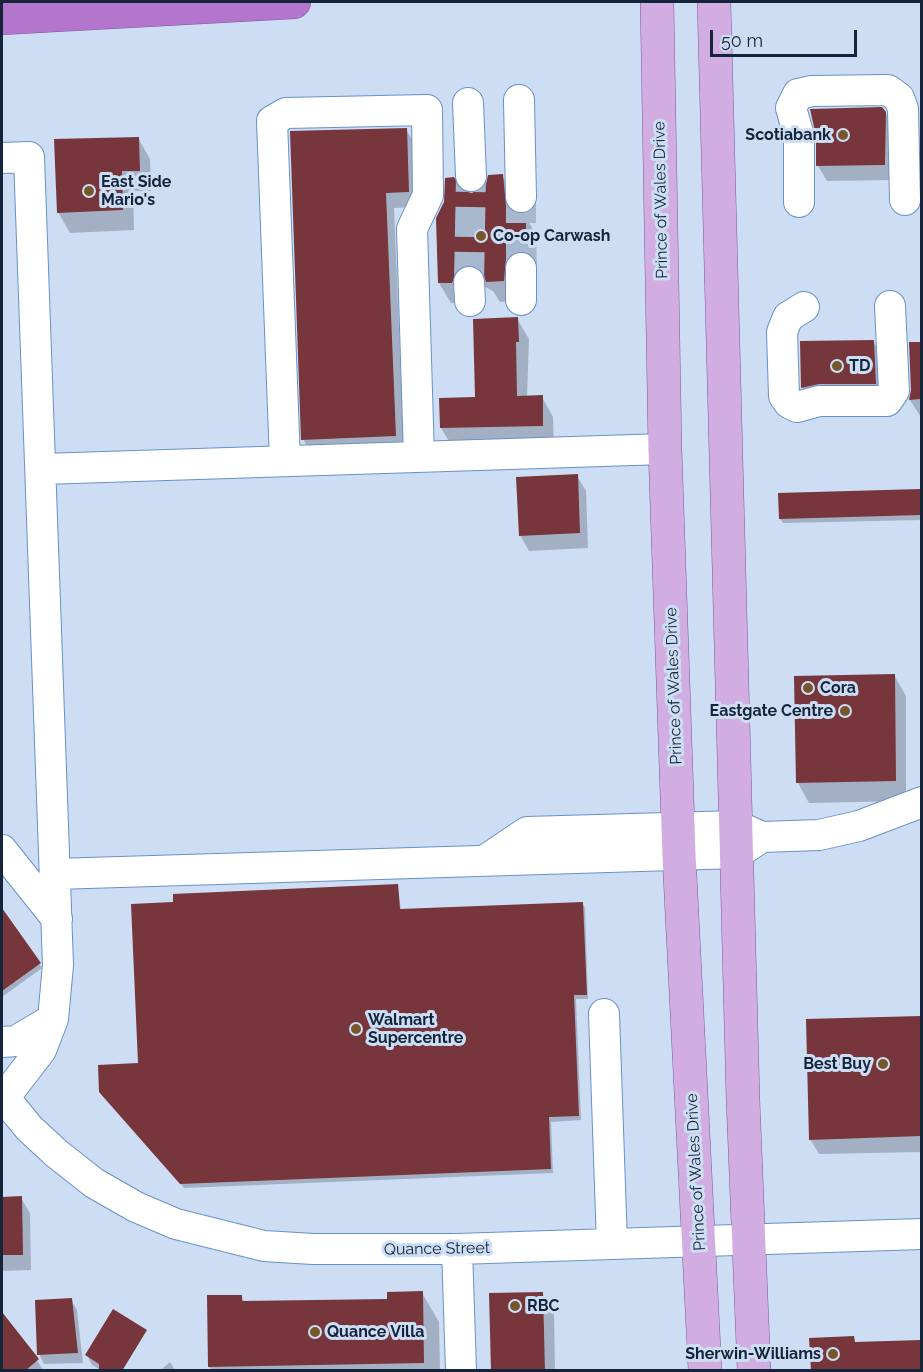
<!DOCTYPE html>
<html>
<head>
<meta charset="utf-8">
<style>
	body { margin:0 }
	#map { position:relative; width:923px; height:1372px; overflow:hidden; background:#ccddf4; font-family:Raleway,sans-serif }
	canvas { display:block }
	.frame { position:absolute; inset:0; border:3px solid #14243a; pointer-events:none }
	.scale { position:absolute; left:710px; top:30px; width:147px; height:27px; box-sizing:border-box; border:3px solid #14243a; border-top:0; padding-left:8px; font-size:18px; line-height:21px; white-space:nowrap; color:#14243a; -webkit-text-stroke:4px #ccddf4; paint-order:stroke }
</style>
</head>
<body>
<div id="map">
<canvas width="923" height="1372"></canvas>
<div class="frame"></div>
<div class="scale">50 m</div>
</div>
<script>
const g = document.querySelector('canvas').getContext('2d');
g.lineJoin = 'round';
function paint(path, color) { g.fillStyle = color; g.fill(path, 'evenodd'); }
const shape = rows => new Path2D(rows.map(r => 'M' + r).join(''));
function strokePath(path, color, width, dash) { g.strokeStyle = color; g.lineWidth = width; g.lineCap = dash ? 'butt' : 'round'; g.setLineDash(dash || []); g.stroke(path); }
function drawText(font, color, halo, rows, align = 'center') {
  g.font = font + ' Raleway,sans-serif'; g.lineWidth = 6; g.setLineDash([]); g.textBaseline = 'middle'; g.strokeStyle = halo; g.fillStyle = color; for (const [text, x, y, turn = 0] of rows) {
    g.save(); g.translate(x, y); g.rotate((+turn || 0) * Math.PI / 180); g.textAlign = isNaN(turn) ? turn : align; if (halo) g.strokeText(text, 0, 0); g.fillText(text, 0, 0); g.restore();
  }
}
paint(shape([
	[920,102,922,102,922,131],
	[884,110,893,126,893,180,827,181,818,166,818,136],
	[406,129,415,145,417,207,394,208,404,451,312,455,303,439],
	[138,138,150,159,151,191,133,191,134,230,70,233,58,212],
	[502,176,514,196,516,214,525,215,536,235,537,272,525,273,515,301,500,302,493,291,481,285,463,303,451,303,439,283,462,192,473,195],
	[517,319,529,339,527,397,542,397,553,417,554,446,453,448,441,428,441,400,476,399],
	[873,341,882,357,884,399,811,403,802,388],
	[911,344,922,344,922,419,910,400,913,390],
	[577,476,586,491,588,548,529,551,520,535],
	[922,491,922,520,783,523,780,519,779,495],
	[894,675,906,696,906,801,809,803,798,783],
	[398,886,401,911,582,903,585,908,588,999,576,999,581,1120,551,1122,553,1173,184,1188,103,1096,139,1064],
	[2,911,42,968,2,997],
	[922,1018,922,1152,819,1154,810,1139,807,1021],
	[2,1198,21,1198,30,1213,31,1270,2,1271],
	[422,1293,439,1322,440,1370,212,1370,209,1367,241,1296,245,1303,389,1300],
	[542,1293,554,1314,555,1370,492,1370],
	[71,1300,77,1310,83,1363,44,1364,39,1354],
	[7,1321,37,1360,43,1370,2,1370,2,1325],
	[132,1323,101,1370,92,1365,87,1355],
	[170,1362,175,1370,161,1370]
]), '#0003');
paint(shape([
	[882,107,886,112,885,165,816,166,816,136,810,109],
	[407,128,409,192,386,193,396,436,301,440,290,131],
	[139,137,140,171,122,171,123,210,57,213,54,139],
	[503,174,506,205,513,212,526,213,526,252,513,253,506,259,504,281,486,282,483,272,469,265,459,268,452,283,438,283,436,218,444,202,445,178,454,177,463,191,472,193,486,184,488,175],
	[518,317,519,342,516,342,517,396,543,395,543,426,440,428,439,398,475,397,473,319],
	[874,340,876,384,819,384,801,388,800,341],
	[909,342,921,342,921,399,909,400,911,390],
	[578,474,580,533,519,536,516,477],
	[921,489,921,515,779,519,778,493],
	[895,674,896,781,796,783,794,676],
	[398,884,400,909,583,902,587,995,574,995,579,1116,549,1117,551,1169,180,1184,99,1092,98,1065,138,1063,131,904,173,902,173,894],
	[2,908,41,963,2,991],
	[921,1016,921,1136,809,1140,806,1019],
	[22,1196,23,1255,2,1255,2,1197],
	[423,1291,424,1363,208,1367,207,1295,242,1295,242,1301,387,1299,387,1292],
	[543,1292,545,1371,491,1371,489,1293],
	[72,1298,78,1353,37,1355,35,1300],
	[113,1309,147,1330,122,1371,99,1371,99,1364,85,1355],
	[2,1312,39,1359,25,1371,2,1371],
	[854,1336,855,1342,921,1340,921,1371,811,1371,809,1338]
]), '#77353c');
strokePath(shape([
	[521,268,521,197],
	[469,282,471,176]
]), '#a7b8cf', 30, [30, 15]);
const minor = shape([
	[519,100,521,197],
	[468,103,471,176],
	[2,158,29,157,58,965,53,1019,41,1050,4,1098],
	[799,202,799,136,791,108,798,94,812,91,888,90,899,98,903,109,905,200],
	[521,268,521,300],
	[469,282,470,301],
	[804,307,788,317,782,332,784,396,789,403,797,407,819,401,887,401,894,391,890,306],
	[285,461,272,121,286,113,427,110,428,195,412,229,419,457],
	[42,469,665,449],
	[2,850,57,919],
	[487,859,527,832,737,826,762,837,819,835,859,826,922,802],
	[55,874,738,853,762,837],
	[604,1014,612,1244],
	[2,1042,16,1041,53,1019],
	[2,1095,29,1128,56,1153,94,1183,136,1207,176,1224,264,1246,313,1249,457,1249,922,1234],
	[457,1249,461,1370]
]);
const major = shape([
	[657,2,665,449,679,855,705,1370],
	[714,2,743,1100,754,1370]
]);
const highway = shape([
	[2,18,294,2]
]);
strokePath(minor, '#6991c7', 32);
strokePath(major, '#7c599a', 34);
strokePath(highway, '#7c599a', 34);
strokePath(minor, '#fff', 30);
strokePath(major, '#d2ade1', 33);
strokePath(highway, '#b476cd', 33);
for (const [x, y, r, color] of [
	[843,135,6,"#75572b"],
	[89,191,6,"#75572b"],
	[481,236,6,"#75572b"],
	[837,366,6,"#75572b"],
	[808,688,6,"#75572b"],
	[845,711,6,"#75572b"],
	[356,1029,6,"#75572b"],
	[883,1064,6,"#75572b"],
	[515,1306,6,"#75572b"],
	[315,1332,6,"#75572b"],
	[833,1354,6,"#75572b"]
]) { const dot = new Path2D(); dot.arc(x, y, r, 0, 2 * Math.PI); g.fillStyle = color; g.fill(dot); strokePath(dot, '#ccddf4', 2); }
drawText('bold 16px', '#14243a', '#ccddf4', [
	["Scotiabank",831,135,"right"],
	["East Side",101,182],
	["Mario's",101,200],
	["Co-op Carwash",493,236],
	["TD",849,366],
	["Cora",820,688],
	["Eastgate Centre",833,711,"right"],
	["Walmart",368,1020],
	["Supercentre",368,1038],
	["Best Buy",871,1064,"right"],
	["RBC",527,1306],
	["Quance Villa",327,1332],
	["Sherwin-Williams",821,1354,"right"]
], 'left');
drawText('16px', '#14243a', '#ccddf4', [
	["Prince of Wales Drive",661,200,-91],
	["Prince of Wales Drive",674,686,-92],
	["Prince of Wales Drive",696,1172,-93],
	["Quance Street",437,1249,-1]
]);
</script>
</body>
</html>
